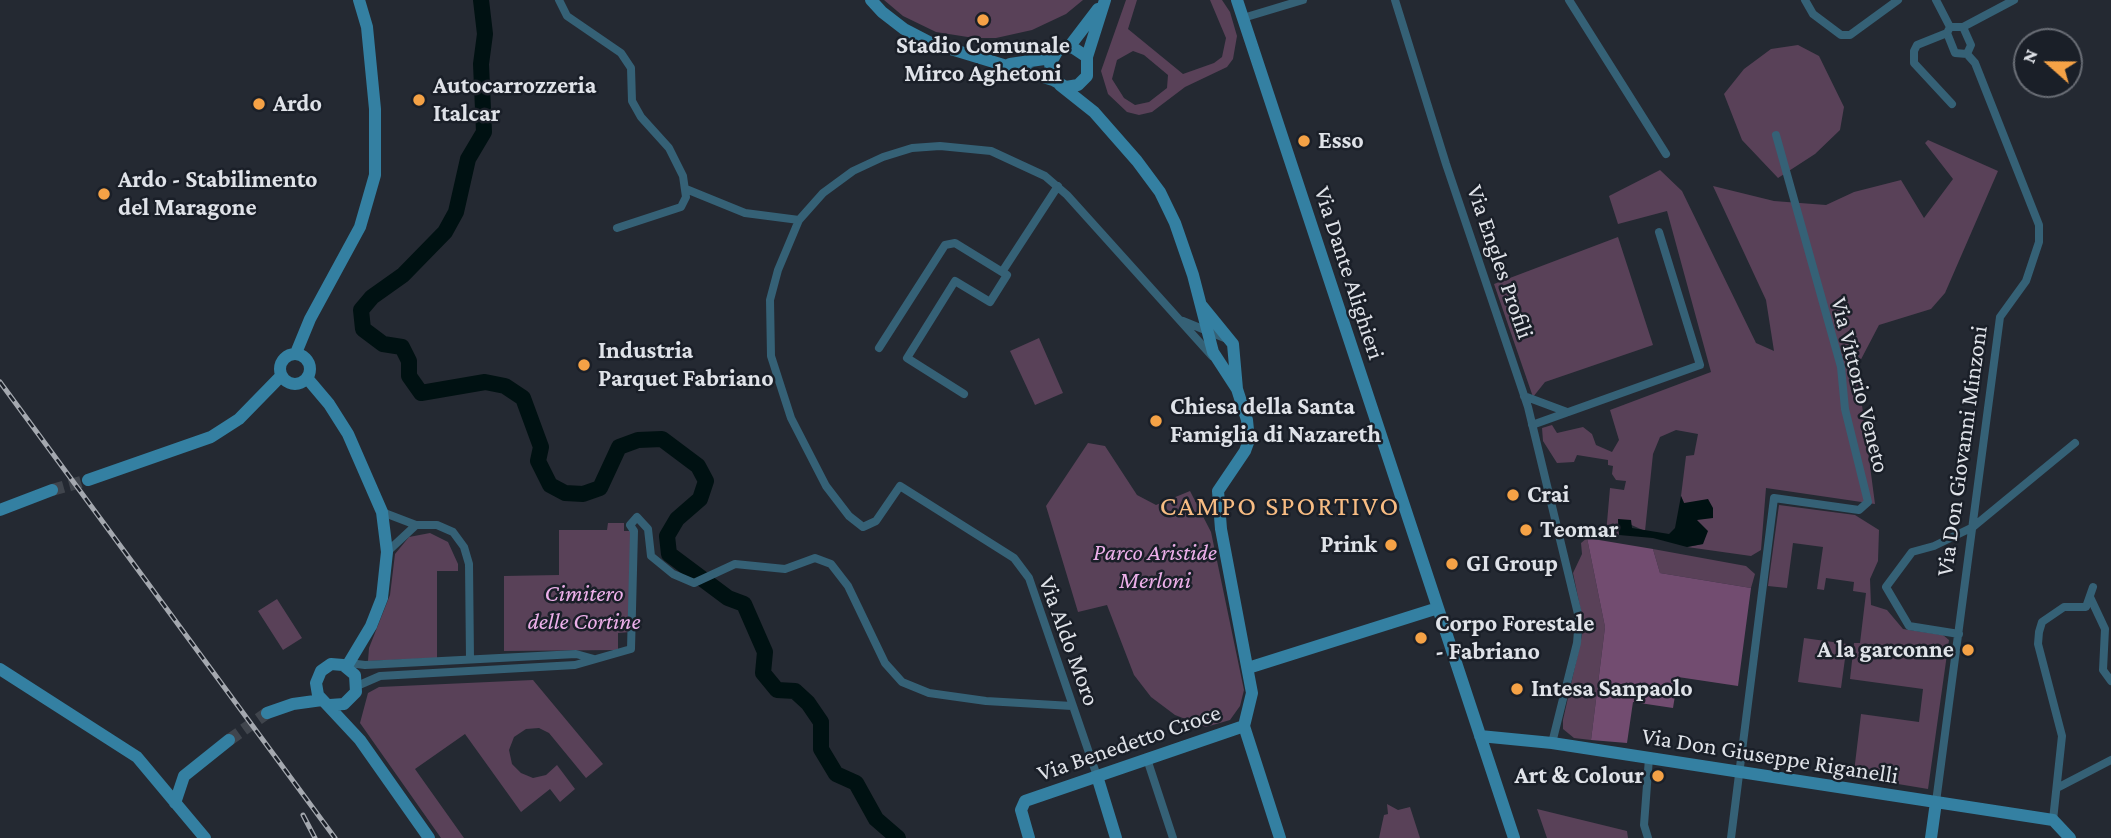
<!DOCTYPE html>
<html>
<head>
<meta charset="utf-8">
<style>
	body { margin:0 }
	#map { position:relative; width:2111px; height:838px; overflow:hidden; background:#242932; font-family:"Crimson Pro",serif }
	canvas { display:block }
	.north { position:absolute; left:2013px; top:28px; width:70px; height:70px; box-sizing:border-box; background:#1a1f28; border:2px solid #696d75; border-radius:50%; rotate:291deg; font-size:19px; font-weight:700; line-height:28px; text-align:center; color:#dfe2e8 }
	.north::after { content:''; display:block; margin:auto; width:24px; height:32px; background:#f5a246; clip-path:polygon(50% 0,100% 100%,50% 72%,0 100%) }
</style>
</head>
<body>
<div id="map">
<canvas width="2111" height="838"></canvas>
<div class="north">N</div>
</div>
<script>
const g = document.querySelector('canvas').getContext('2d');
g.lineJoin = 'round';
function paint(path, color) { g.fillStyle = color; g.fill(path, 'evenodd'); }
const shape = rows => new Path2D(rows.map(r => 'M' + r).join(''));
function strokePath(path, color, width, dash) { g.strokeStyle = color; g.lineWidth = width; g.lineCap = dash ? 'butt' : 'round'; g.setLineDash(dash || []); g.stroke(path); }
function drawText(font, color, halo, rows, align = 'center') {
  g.font = font + ' "Crimson Pro",serif'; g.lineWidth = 5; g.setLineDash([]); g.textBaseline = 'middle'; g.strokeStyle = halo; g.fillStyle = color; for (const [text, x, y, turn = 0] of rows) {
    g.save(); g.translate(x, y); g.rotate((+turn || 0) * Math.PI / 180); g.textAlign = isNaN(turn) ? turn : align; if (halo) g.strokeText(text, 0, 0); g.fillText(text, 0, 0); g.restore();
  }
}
paint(shape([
	[884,0,1083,0,1066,14,1032,30,996,38,974,38,936,32,903,16],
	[1126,0,1137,0,1128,29,1183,74,1214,63,1222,57,1226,38,1210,0,1222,0,1230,12,1237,36,1233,59,1227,67,1185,87,1152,112,1139,115,1127,112,1108,94,1101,71],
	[1133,51,1144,55,1168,75,1167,88,1149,102,1135,105,1124,98,1112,79,1117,60],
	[1798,45,1819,56,1844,107,1840,130,1815,154,1778,178,1742,140,1724,94,1744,69,1771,49],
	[1928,140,1998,171,1945,293,1931,309,1879,325,1857,367,1875,504,1766,488,1761,550,1751,556,1687,547,1703,544,1690,504,1684,503,1681,496,1686,456,1694,455,1698,434,1676,430,1660,437,1653,454,1645,531,1618,519,1619,535,1606,534,1610,488,1624,490,1626,481,1616,480,1612,474,1613,466,1608,465,1608,460,1577,455,1574,462,1557,463,1543,441,1542,428,1552,425,1557,433,1583,427,1592,434,1596,445,1612,452,1619,440,1610,410,1711,372,1667,211,1618,224,1609,196,1660,170,1682,191,1756,343,1774,351,1766,300,1713,186,1774,201,1826,205,1854,192,1901,180,1924,218,1953,179,1925,143],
	[1618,237,1653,345,1545,382,1533,397,1494,284],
	[1039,338,1063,393,1035,405,1010,351],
	[1088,443,1105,446,1137,495,1156,505,1190,491,1211,532,1244,690,1240,706,1230,720,1206,727,1175,715,1151,697,1134,675,1107,605,1078,612,1046,506],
	[1779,505,1855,515,1879,530,1878,561,1870,579,1871,605,1887,610,1903,629,1943,635,1949,640,1928,789,1862,778,1854,772,1861,714,1919,722,1923,689,1850,679,1854,643,1860,643,1866,593,1853,591,1854,582,1826,578,1824,590,1817,589,1823,547,1793,543,1787,588,1768,586],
	[608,523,624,523,624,531,630,531,630,632,618,633,618,650,504,651,504,576,559,575,559,530,607,530],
	[430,533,448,542,458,564,458,571,437,571,437,658,368,661,369,648,390,595,395,554,409,537],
	[1587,538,1605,627,1591,740,1574,738,1563,729,1563,720,1584,626,1573,573,1582,554,1581,543],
	[1653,549,1746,566,1755,574,1751,588,1660,573],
	[277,599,302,638,283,650,258,611],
	[1804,638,1847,644,1841,688,1798,682],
	[533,680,603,764,586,778,549,733,539,728,526,729,514,737,509,750,512,764,521,773,533,778,546,775,557,765,575,789,560,802,550,789,521,812,465,734,415,769,464,838,441,838,360,723,368,693,379,687],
	[1387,804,1398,810,1410,807,1420,838,1379,838,1384,815,1388,814],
	[1537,809,1627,831,1628,838,1547,838]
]), '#594158');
paint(shape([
	[1587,538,1653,549,1660,573,1751,588,1738,686,1678,677,1673,708,1633,702,1627,743,1591,740,1605,627]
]), '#724c70');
paint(shape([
	[1681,496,1684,503,1708,499,1713,508,1713,518,1697,520,1708,531,1703,544,1687,547,1653,538,1619,535,1618,519,1631,520,1632,528,1669,534,1675,528]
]), '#001112');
strokePath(shape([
	[481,0,485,34,481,64,484,132,468,159,456,212,445,232,403,275,372,297,361,310,363,329,383,344,402,347,409,361,409,376,421,393,485,382,505,386,523,398,541,447,538,461,550,485,565,493,583,494,600,488,619,447,638,440,662,439,698,466,706,481,700,499,677,519,667,536,669,554,728,598,744,604,765,652,763,673,777,690,795,691,808,703,821,722,821,749,836,774,856,783,876,819,898,838]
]), '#001112', 16);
strokePath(shape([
	[52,490,88,480],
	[229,740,267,713]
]), '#40454d', 12, [12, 6]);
strokePath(shape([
	[559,0,567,16,621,53,631,68,632,101,641,117,669,148,683,176,686,197,681,207,617,228],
	[1395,0,1446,164,1528,407,1579,618,1577,643,1552,743],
	[1569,0,1666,154],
	[1805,0,1813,14,1841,35,1850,35,1898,0],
	[1936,0,1950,27],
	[1243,18,1303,0],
	[1963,27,2014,0],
	[1963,27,1971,45,1967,54],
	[1947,33,1955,53,1967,54],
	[1952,104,1914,63,1914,51,1917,45,1947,33,1950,27,1963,27],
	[686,189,745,213,799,220],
	[1002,272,1058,186],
	[1183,321,1227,339],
	[879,348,945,245,955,243,1007,275,990,302,955,281,907,358,964,394],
	[1524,396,1567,412],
	[1532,425,1700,365,1659,232],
	[382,512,416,525,437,525,453,532,464,547,469,564,470,659],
	[387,552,416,525],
	[2090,597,2105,629,2103,670,2111,681],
	[1959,634,1909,626,1886,587,1912,552,1934,546,1973,527,2075,443],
	[349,663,365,665,576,654,594,659],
	[357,686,380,676,575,665,631,649,634,531,630,525,637,517,648,529,651,556,673,574,694,583,735,564,785,569,815,558,831,564,848,586,885,663,902,682,929,693,986,701,1072,706],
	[1147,759,1173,838],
	[1097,776,1029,578,1014,558,900,486,876,521,863,527,849,516,826,486,791,418,771,356,770,300,778,270,799,220,823,193,853,171,883,157,912,148,940,146,991,151,1045,176,1067,195,1212,356],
	[2059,787,2111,760],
	[1936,802,2000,317,2026,281,2039,242,2039,225,1975,63,1967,54],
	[2053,820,2062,736,2038,644,2039,632,2042,622,2064,607,2086,607,2093,587],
	[1648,838,1644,825,1649,758],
	[1731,838,1774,498,1859,510,1868,502,1845,409,1841,367,1776,135]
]), '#356176', 8);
strokePath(shape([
	[871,0,882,12,904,29,931,43,1053,80,1066,87,1078,85,1087,76,1087,57,1072,47,1058,50,1050,64,1053,80],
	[1237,0,1514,838],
	[1069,47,1098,9],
	[1087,57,1105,0],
	[1010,64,1051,58],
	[1060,85,1094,112,1137,161,1160,192,1175,223,1193,275,1213,352,1237,389,1247,420,1249,440,1245,451,1218,491,1221,529,1252,693,1244,726,1280,838],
	[1202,306,1233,344,1237,389],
	[296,353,310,319,360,227,375,175,375,109,367,27,359,0],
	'280 369a15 15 0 1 1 30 0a15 15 0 1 1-30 0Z',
	[307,378,329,404,348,434,382,512,387,552,382,598,371,626,347,666],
	[88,480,211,437,239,419,281,376],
	[0,510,52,490],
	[1248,668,1438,608],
	[0,669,137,757,205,838],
	[330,705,344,704,356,692,355,675,343,665,331,664,321,671,316,683,318,695,360,740,429,838],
	[267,713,293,704,322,700],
	[1480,736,1552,743,2053,820,2070,838],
	[1097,776,1116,838],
	[175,803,184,776,229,740],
	[1029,838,1021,810,1025,801,1244,726],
	[1931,838,1936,802]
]), '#3480a2', 12);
const rail = shape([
	[0,382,335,838],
	[303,815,315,838]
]);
strokePath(rail, '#a4a8af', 5);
strokePath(rail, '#1a1f28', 2.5, [8]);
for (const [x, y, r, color] of [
	[983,20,7,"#f5a246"],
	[419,100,7,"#f5a246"],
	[259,104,7,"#f5a246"],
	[1304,141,7,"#f5a246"],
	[104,194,7,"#f5a246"],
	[584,365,7,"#f5a246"],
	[1156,421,7,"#f5a246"],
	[1513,495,7,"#f5a246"],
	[1526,530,7,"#f5a246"],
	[1391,545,7,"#f5a246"],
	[1452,564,7,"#f5a246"],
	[1421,638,7,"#f5a246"],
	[1968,650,7,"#f5a246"],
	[1517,689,7,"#f5a246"],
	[1658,776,7,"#f5a246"]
]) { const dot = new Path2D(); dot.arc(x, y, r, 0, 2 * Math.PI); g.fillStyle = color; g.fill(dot); strokePath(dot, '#1a1f28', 2.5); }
drawText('bold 24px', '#dfe2e8', '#1a1f28', [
	["Stadio Comunale",983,46,"center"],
	["Mirco Aghetoni",983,74,"center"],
	["Autocarrozzeria",433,86],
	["Italcar",433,114],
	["Ardo",273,104],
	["Esso",1318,141],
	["Ardo - Stabilimento",118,180],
	["del Maragone",118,208],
	["Industria",598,351],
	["Parquet Fabriano",598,379],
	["Chiesa della Santa",1170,407],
	["Famiglia di Nazareth",1170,435],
	["Crai",1527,495],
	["Teomar",1540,530],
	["Prink",1377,545,"right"],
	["GI Group",1466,564],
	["Corpo Forestale",1435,624],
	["- Fabriano",1435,652],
	["A la garconne",1954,650,"right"],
	["Intesa Sanpaolo",1531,689],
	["Art & Colour",1644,776,"right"]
], 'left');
drawText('24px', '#dfe2e8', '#1a1f28', [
	["Via Engles Profili",1500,262,71],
	["Via Dante Alighieri",1349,273,72],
	["Via Vittorio Veneto",1860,385,76],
	["Via Don Giovanni Minzoni",1962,451,-82],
	["Via Aldo Moro",1069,641,70],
	["Via Benedetto Croce",1129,743,-19],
	["Via Don Giuseppe Riganelli",1770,756,9]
]);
drawText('italic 24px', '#edb0ea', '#1a1f28', [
	["Parco Aristide",1155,553],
	["Merloni",1155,581],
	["Cimitero",584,594],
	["delle Cortine",584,622]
]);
g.letterSpacing = '2px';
drawText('28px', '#f7bc83', '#1a1f28', [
	["CAMPO SPORTIVO",1280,506]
]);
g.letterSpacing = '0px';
</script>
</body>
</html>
